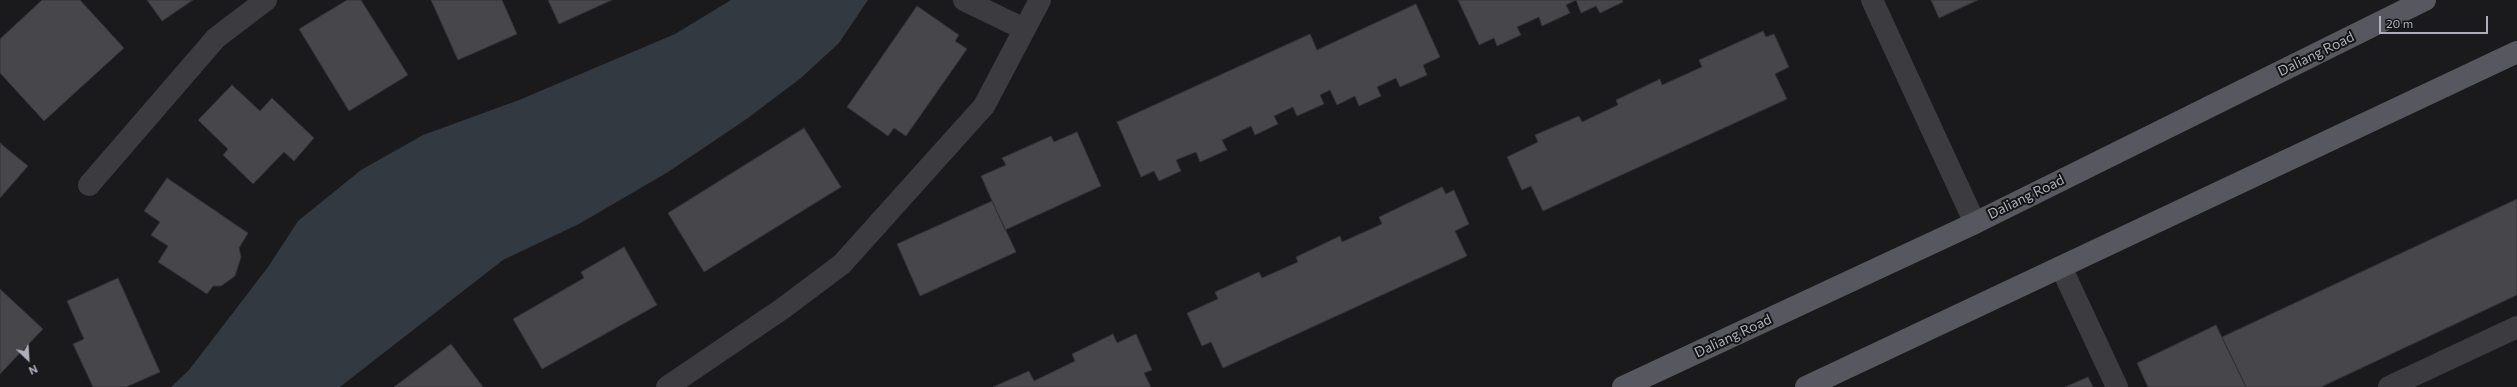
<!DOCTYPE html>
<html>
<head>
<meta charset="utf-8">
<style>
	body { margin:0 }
	#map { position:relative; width:2517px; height:387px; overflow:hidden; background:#1a191b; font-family:Commissioner,sans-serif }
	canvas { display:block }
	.north { position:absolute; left:8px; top:339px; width:40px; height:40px; -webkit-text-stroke:3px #141416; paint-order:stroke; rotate:155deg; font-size:11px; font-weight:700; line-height:16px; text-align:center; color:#adafba }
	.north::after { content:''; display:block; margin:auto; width:14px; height:18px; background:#adafba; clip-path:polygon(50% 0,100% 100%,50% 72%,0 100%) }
	.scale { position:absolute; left:2379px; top:16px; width:109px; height:18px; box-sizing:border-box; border:2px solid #adafba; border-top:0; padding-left:5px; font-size:12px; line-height:14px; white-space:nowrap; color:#adafba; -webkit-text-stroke:3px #141416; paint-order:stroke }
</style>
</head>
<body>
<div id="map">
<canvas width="2517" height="387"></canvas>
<div class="north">N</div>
<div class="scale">20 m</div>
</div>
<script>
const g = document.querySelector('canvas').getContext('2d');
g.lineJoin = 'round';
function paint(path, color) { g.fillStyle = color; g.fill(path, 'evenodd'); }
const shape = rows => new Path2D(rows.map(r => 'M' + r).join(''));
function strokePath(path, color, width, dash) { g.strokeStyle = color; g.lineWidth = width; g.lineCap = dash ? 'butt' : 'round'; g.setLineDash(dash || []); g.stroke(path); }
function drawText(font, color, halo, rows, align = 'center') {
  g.font = font + ' Commissioner,sans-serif'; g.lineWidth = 4; g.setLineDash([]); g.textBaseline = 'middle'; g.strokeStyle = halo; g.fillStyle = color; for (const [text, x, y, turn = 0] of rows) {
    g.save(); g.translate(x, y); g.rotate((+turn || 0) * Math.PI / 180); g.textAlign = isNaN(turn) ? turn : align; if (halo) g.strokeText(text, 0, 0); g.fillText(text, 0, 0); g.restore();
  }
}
paint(shape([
	[731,0,868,0,839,43,801,78,748,118,668,172,579,224,503,260,340,387,171,387,189,370,268,267,298,221,361,170,423,135,519,100,675,34]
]), '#323940');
const building = shape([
	[42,0,80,0,124,48,44,121,0,73,0,39,42,0],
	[147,0,193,0,162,21,147,0],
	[347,0,361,0,408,75,349,111,299,29,347,0],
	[431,0,502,0,517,34,458,60,431,0],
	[548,0,612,0,559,24,548,0],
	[1458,0,1576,0,1566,5,1570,13,1542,26,1539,17,1517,27,1521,35,1497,46,1494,38,1479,45,1458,0],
	[1576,0,1622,0,1623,2,1600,13,1596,6,1581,13,1576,0],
	[1931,0,1978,0,1939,18,1931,0],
	[1416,4,1440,57,1423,65,1427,75,1400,87,1396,78,1377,87,1381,96,1359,106,1355,96,1337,105,1330,90,1320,95,1324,104,1297,116,1293,107,1274,116,1278,124,1255,135,1251,126,1222,140,1227,150,1200,162,1196,152,1176,160,1181,171,1159,181,1154,171,1141,177,1117,122,1310,34,1317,50,1416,4],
	[917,6,959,35,955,41,967,49,906,136,894,128,888,136,847,107,917,6],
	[1763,31,1766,37,1774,34,1789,67,1775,74,1787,99,1543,211,1531,186,1522,190,1507,157,1538,142,1535,135,1579,116,1582,122,1618,105,1616,100,1660,79,1662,85,1702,67,1699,60,1763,31],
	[232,85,260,111,272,98,314,138,294,161,284,152,253,184,223,155,228,149,198,120,232,85],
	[804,128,841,187,704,272,668,213,804,128],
	[1077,132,1101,186,1005,230,981,176,1006,165,1002,158,1051,136,1054,142,1077,132],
	[0,143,28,166,0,198,0,143],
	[167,178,248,233,239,248,241,257,235,276,221,286,213,286,207,294,158,262,168,246,151,235,160,222,144,211,167,178],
	[1442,187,1446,194,1454,190,1469,224,1455,231,1467,256,1223,368,1211,342,1202,346,1187,313,1218,299,1215,292,1259,272,1262,278,1298,262,1296,257,1340,236,1342,242,1382,224,1379,217,1442,187],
	[2517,199,2517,295,2321,387,2246,387,2222,337,2517,199],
	[992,201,1016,252,920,296,897,244,992,201],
	[624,247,657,305,542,369,513,319,584,278,581,272,624,247],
	[118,278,160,372,126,387,93,387,73,344,84,339,67,301,118,278],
	[0,289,43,329,0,374,0,289],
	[2216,325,2246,387,2148,387,2137,363,2216,325],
	[1113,334,1117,343,1136,334,1152,370,1144,373,1151,387,993,387,1029,371,1034,381,1075,361,1072,354,1113,334],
	[451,344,483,387,394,387,451,344],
	[2088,377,2093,387,2065,387,2088,377]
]);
paint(building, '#47464b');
strokePath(building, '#343337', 1);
strokePath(shape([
	[964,0,1024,29],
	[1872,0,1975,223],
	[89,185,216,38,266,0],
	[2061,267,2117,387],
	[667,387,782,309,842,264,984,106,1040,0],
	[2389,387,2517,327]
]), '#3b3b40', 22);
strokePath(shape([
	[1623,387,1975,223,2425,0],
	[1806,387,2517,52]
]), '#57585f', 22);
drawText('14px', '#adafba', '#141416', [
	["Daliang Road",2316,54,-26],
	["Daliang Road",2026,197,-26],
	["Daliang Road",1733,336,-25]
]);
</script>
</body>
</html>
